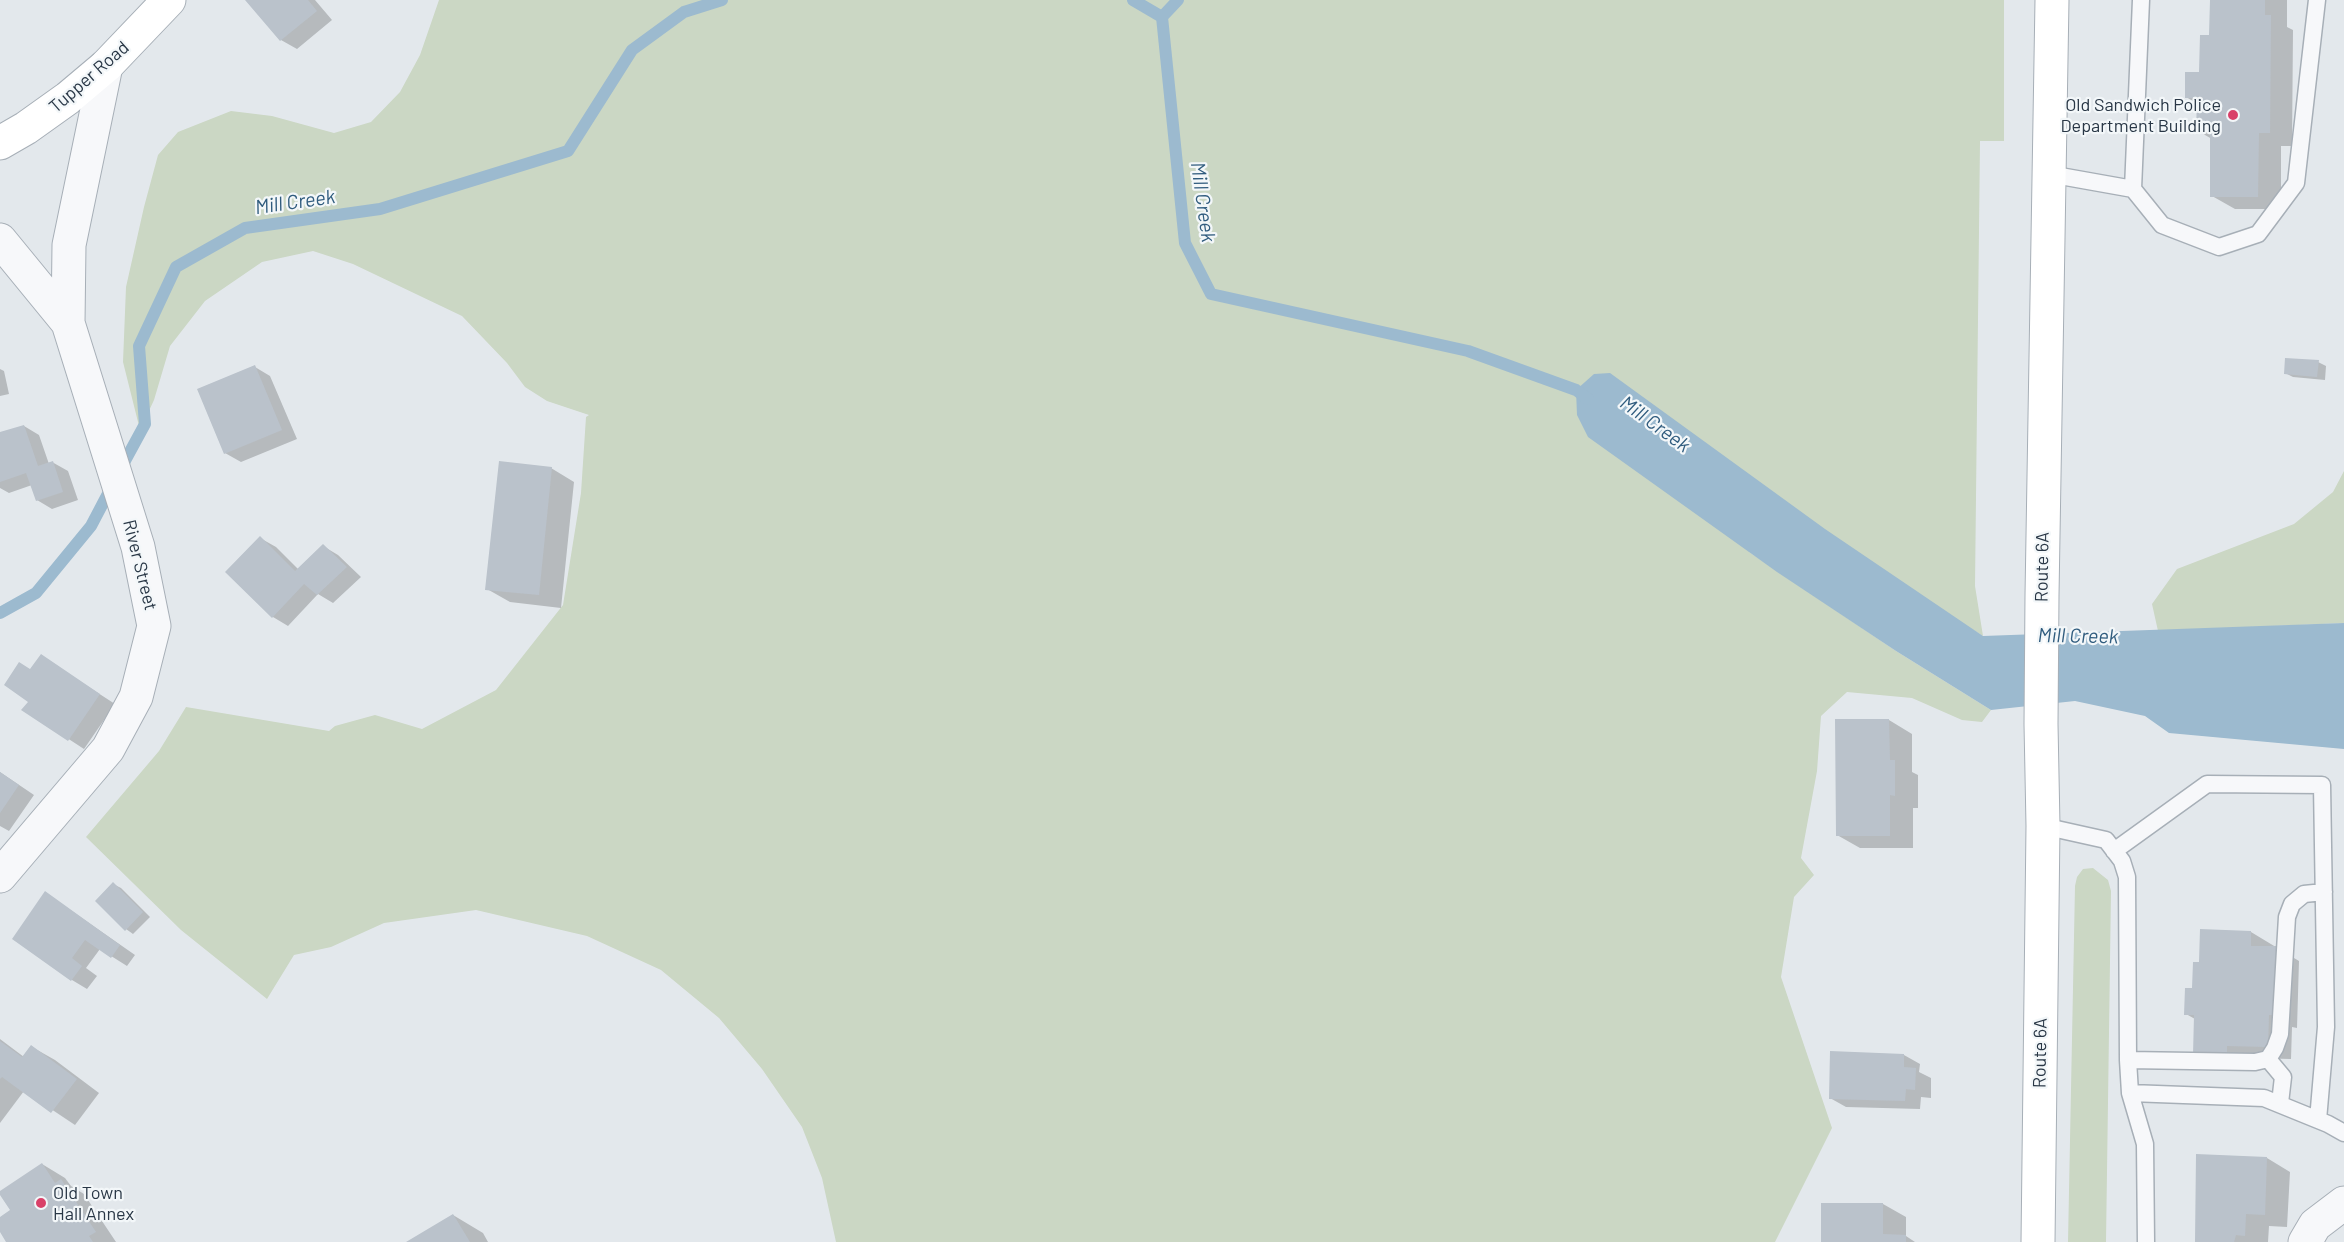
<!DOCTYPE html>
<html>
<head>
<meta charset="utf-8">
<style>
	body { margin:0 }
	canvas { display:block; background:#e3e8ec }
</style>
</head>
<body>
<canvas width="2344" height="1242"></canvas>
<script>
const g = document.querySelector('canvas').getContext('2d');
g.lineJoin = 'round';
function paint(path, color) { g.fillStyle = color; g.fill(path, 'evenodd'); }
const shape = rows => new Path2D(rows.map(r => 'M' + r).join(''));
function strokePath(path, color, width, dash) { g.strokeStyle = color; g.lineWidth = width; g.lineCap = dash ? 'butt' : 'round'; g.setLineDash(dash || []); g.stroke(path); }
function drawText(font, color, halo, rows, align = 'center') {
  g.font = font + ' Barlow,sans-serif'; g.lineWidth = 4.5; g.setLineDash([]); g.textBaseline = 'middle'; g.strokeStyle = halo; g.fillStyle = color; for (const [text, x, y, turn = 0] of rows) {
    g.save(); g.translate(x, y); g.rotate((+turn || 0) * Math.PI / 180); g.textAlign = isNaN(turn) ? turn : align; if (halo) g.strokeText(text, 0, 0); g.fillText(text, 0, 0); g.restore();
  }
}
paint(shape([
	[439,0,2004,0,2004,141,1980,141,1975,586,1983,636,1975,631,1749,552,1896,651,1991,710,1982,722,1962,720,1912,698,1847,692,1821,716,1817,771,1801,858,1814,875,1794,897,1781,977,1832,1128,1775,1242,836,1242,822,1178,802,1127,762,1069,719,1018,661,970,587,936,476,910,384,923,331,947,294,955,267,999,181,930,86,837,159,751,186,707,329,731,335,726,375,715,422,729,496,690,563,605,581,493,586,417,589,415,547,401,525,387,507,363,462,316,353,264,313,251,262,262,205,301,170,346,154,400,140,430,123,362,126,287,144,207,158,155,178,132,231,111,272,116,334,133,371,122,400,92,420,55],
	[2344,471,2344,623,2158,631,2152,604,2177,569,2294,524,2333,492],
	[2093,868,2108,880,2111,891,2106,1242,2068,1242,2075,886,2077,877,2083,869]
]), '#cbd7c4');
paint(shape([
	[1610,373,1825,529,1983,636,2344,623,2344,749,2169,733,2145,716,2075,701,1991,710,1896,651,1777,572,1588,437,1577,415,1576,390,1594,374]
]), '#9cbacf');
paint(shape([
	[247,0,315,0,332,20,297,49,281,40],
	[2211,0,2287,0,2287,27,2293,30,2292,146,2281,146,2281,209,2235,209,2212,196,2212,139,2198,131,2198,104,2186,97,2201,74,2211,37],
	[2318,362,2326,366,2325,380,2293,377,2285,373],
	[255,367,270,376,297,439,241,462,225,453],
	[0,369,4,371,9,394,0,396],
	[24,426,39,435,49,464,52,462,68,471,78,500,52,509,37,500,32,485,9,493,0,488,0,434],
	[551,468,574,482,561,608,510,602,487,589],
	[260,538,276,547,299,570,323,546,338,555,361,577,333,603,318,594,288,626,273,617],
	[41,656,115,704,84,749,24,710,30,701,31,671],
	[1889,720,1912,734,1912,772,1918,775,1918,808,1913,808,1913,848,1860,848,1837,835],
	[0,772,34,795,9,831,0,826],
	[113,884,121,888,150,917,133,934,126,929],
	[46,893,135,955,127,966,100,949,86,968,97,976,87,989,72,980],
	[2202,931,2251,932,2299,961,2297,1028,2292,1027,2291,1059,2250,1058,2217,1068,2195,1019,2186,1014,2200,964],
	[0,1039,24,1057,32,1047,55,1060,99,1093,75,1125,24,1091,0,1123],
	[1904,1055,1920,1064,1919,1072,1931,1078,1931,1098,1921,1097,1920,1109,1846,1107,1830,1098],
	[2267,1158,2290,1172,2287,1227,2269,1226,2268,1242,2196,1242],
	[42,1164,65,1178,71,1186,84,1194,116,1242,8,1242,0,1230,0,1219,12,1211],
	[1883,1204,1906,1217,1906,1236,1915,1242,1823,1242],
	[453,1215,483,1233,488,1242,409,1242]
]), '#0003');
strokePath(shape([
	[1133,0,1162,17],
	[1178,0,1162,17,1185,243,1211,294,1468,351,1576,390,1588,399],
	[120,470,145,424,139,346,176,267,245,228,380,209,568,151,632,50,684,12,722,0],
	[0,613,36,593,91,526,112,486]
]), '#9cbacf', 12);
paint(shape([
	[245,0,308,0,317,11,280,41],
	[2210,0,2265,0,2265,15,2271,15,2270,133,2259,133,2258,197,2210,197,2210,132,2196,132,2197,98,2185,98,2185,72,2199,72,2200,35,2209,35],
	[2285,358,2319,360,2317,377,2284,374],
	[255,365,282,430,224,454,197,389],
	[24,425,38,466,53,461,63,492,36,501,26,473,0,482,0,432],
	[499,461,552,467,539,595,485,590],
	[260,536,295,571,323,544,347,567,317,595,304,584,272,618,225,572],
	[41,654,100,694,68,741,21,710,28,702,4,685,19,662,30,669],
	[1835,719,1889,719,1890,760,1895,760,1895,796,1890,795,1890,836,1836,836],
	[0,772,19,785,0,813],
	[113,882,143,912,125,931,95,901],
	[45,891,120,945,111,958,85,940,72,958,82,966,71,981,12,939],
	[2200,929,2251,931,2251,946,2277,946,2275,1015,2269,1015,2268,1047,2227,1046,2227,1057,2193,1055,2194,1015,2184,1015,2185,988,2192,988,2193,962,2199,962],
	[0,1041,22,1057,31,1045,77,1079,51,1113,2,1077,0,1079],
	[1830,1051,1904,1054,1904,1067,1916,1068,1915,1090,1906,1089,1905,1101,1829,1099],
	[2196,1154,2267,1157,2265,1215,2246,1214,2245,1236,2236,1235,2234,1242,2195,1242],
	[42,1163,55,1183,61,1179,96,1232,89,1236,93,1242,6,1242,0,1232,0,1217,10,1210,0,1195,0,1191],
	[1821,1203,1883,1203,1883,1234,1906,1235,1906,1242,1821,1242],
	[453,1214,470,1242,406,1242]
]), '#bac2cb');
const service = shape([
	[2141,0,2133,189,2162,225,2219,247,2258,234,2296,183,2317,0],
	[2049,174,2133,189],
	[2043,826,2106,840,2122,861,2127,877,2128,1060,2130,1093,2145,1144,2146,1242],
	[2114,851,2207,784,2322,785,2326,1027,2318,1120],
	[2268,1059,2283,1077,2280,1103],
	[2128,1060,2255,1062,2268,1059,2275,1048,2280,1034,2287,917,2292,904,2304,894,2324,892],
	[2130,1093,2264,1098,2328,1124,2344,1133]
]);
const minor = shape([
	[0,240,68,323],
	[0,876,108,749,136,697,154,626,138,547,68,323,69,245,106,66],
	[2305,1242,2315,1225,2344,1203]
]);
const secondary = shape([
	[0,143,26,128,68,98,106,66,169,0],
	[2038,1242,2043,826,2041,724,2042,595,2052,0]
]);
strokePath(service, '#a7afb7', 19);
strokePath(minor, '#a7afb7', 35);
strokePath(secondary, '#a7afb7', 35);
strokePath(service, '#f7f8fa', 16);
strokePath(minor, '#f7f8fa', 33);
strokePath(secondary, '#fff', 33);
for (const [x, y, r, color] of [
	[2233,115,6,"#d94169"],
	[41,1203,6,"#d94169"]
]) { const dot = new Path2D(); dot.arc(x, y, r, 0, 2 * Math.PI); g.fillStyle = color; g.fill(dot); strokePath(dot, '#f3f7f9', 2); }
drawText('18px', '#293746', '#f3f7f9', [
	["Tupper Road",89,77,-41],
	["River Street",140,565,76],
	["Route 6A",2042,567,-89],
	["Route 6A",2040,1053,-89]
]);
drawText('18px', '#293746', '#f3f7f9', [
	["Old Sandwich Police",2221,105],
	["Department Building",2221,126],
	["Old Town",53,1193,"left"],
	["Hall Annex",53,1214,"left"]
], 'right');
drawText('italic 20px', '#305c7e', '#f3f7f9', [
	["Mill Creek",295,202,-8],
	["Mill Creek",1203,202,82],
	["Mill Creek",1655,424,36],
	["Mill Creek",2078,636,1]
]);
</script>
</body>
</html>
